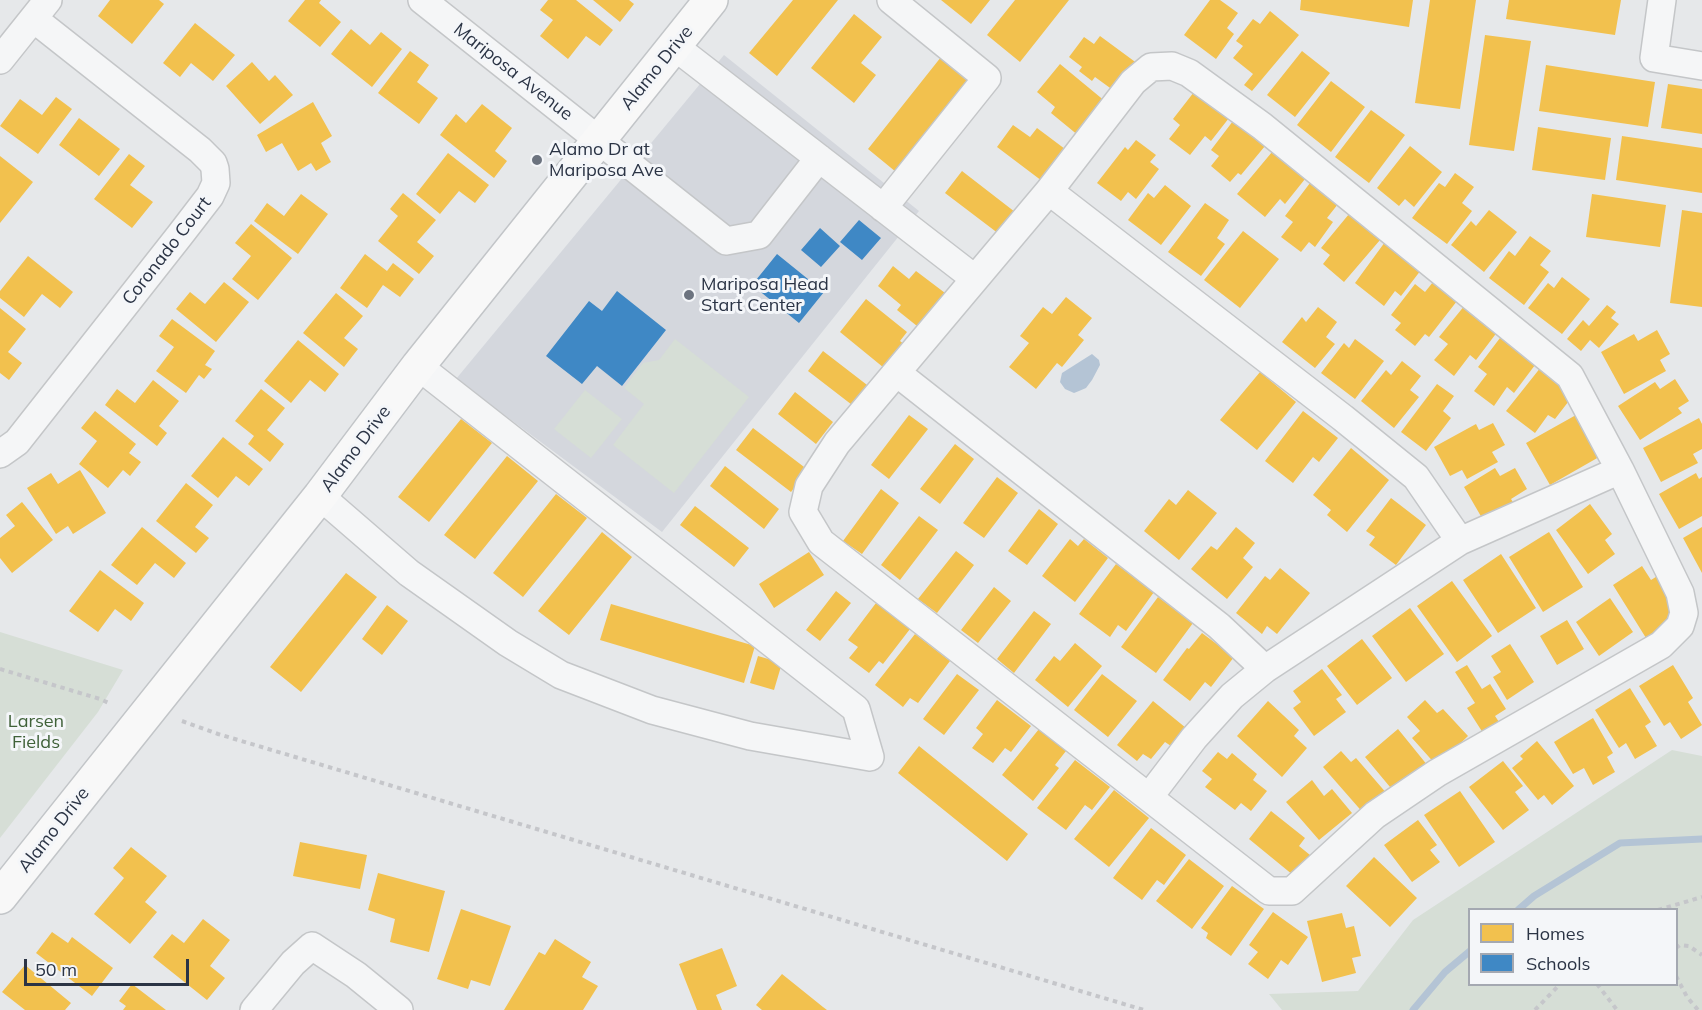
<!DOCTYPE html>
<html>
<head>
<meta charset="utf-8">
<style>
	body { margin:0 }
	#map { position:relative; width:1702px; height:1010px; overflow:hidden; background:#e6e8ea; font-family:Mulish,sans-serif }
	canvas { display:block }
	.legend { position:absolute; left:1468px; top:908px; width:210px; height:78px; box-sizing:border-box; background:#f4f6f9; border:2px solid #a4a8b1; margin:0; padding:8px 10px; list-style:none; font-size:18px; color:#2b3445 }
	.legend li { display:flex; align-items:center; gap:12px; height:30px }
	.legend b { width:30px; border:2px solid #a4a8b1 }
	.scale { position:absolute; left:24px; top:959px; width:165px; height:27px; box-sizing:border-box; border:3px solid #2b3445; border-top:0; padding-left:8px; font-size:18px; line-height:21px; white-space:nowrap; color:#2b3445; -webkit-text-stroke:4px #f4f6f9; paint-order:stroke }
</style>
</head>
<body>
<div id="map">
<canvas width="1702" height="1010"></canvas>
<ul class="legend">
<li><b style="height:16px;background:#f2c14e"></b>Homes</li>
<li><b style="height:16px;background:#3f88c5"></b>Schools</li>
</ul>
<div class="scale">50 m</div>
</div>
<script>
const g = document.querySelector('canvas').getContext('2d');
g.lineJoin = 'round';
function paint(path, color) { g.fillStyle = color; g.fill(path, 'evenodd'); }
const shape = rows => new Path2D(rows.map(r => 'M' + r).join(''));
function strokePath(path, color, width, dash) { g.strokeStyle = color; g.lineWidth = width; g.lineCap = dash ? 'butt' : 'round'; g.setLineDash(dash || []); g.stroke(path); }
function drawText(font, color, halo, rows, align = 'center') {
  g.font = font + ' Mulish,sans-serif'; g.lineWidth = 6; g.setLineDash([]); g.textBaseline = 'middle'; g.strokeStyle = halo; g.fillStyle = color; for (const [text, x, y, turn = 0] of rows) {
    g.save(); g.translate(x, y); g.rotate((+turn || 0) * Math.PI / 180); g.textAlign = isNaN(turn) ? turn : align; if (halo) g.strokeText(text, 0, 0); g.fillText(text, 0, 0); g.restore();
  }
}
paint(shape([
	[724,55,919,211,662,532,456,379]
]), '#d4d7dd');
paint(shape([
	[675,339,749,397,674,493,613,445,644,404,624,388,643,363,659,360],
	[585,390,622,419,591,458,554,429],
	[0,632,123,670,98,712,0,838],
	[1672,750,1702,756,1702,1010,1282,1010,1269,994,1358,991,1413,920],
	[1470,910,1676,910,1676,984,1470,984]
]), '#d6ded6');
paint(shape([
	[1092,354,1099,360,1100,365,1092,380,1086,388,1079,391,1074,393,1065,389,1060,382,1062,373]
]), '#b4c4d5');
paint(shape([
	[110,0,159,0,164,4,132,44,98,16],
	[305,0,321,0,319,3,341,22,320,47,288,21],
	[548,0,576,0,613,30,600,46,586,36,568,59,540,36,553,20,540,10],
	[593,0,629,0,634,4,620,22],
	[793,0,838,0,777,76,749,53],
	[941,0,990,0,971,24],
	[1015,0,1069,0,1020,62,987,35],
	[1210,0,1220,0,1238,13,1227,28,1234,34,1216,59,1184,35],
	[1301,0,1413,0,1409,27,1300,10],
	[1430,0,1476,0,1460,109,1415,103],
	[1509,0,1621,0,1615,35,1506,19],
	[1270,11,1299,35,1252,91,1244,85,1253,74,1233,58,1243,46,1236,41,1253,19,1260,24],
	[854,14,882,37,861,63,876,75,854,103,811,68],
	[195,23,235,55,213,81,191,63,180,77,163,63],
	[351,29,370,45,381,32,402,49,372,87,331,54],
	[1485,35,1531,41,1514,151,1469,145],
	[1100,36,1138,64,1117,93,1095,77,1092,81,1079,71,1082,67,1069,57,1084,37,1094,44],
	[410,51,429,65,417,82,438,98,419,124,378,93],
	[1302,51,1330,73,1295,117,1267,95],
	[945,52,974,75,896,172,868,149],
	[252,62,269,81,275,75,293,95,260,124,226,86],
	[1060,64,1106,102,1079,136,1051,113,1055,107,1037,92],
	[1546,65,1655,82,1648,127,1539,111],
	[1331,81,1365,107,1331,152,1297,125],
	[1668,84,1702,89,1702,134,1661,128],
	[1194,92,1229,118,1211,141,1205,136,1190,155,1169,139,1180,125,1173,119],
	[56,97,72,109,38,154,0,126,20,99,42,115],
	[313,102,332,136,321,143,331,162,316,171,311,163,298,171,282,143,266,152,257,135],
	[482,104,512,128,495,151,507,161,494,178,440,135,456,114,466,123],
	[1371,110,1405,135,1369,183,1335,157],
	[79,118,120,149,99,176,59,145],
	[1233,121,1265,146,1241,175,1238,173,1230,182,1211,166,1219,156,1211,150],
	[1013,125,1030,137,1037,128,1069,152,1046,184,997,147],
	[1538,127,1611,138,1605,180,1532,170],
	[1622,136,1702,148,1702,193,1616,180],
	[1136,140,1156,155,1150,162,1159,169,1136,199,1128,192,1121,201,1097,183,1125,147,1128,150],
	[1410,146,1442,172,1414,207,1405,199,1399,206,1377,188],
	[1272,152,1305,179,1285,204,1280,199,1265,217,1237,194],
	[448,153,489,185,475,203,459,191,440,214,416,194],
	[129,154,145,166,130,185,153,202,132,228,94,199],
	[0,156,33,182,0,223],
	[962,171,1015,212,999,234,945,193],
	[1455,173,1474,187,1462,203,1472,211,1447,244,1412,218,1439,183,1445,187],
	[1310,183,1338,204,1327,218,1333,222,1315,247,1309,242,1301,252,1281,237,1293,222,1285,216],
	[1165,185,1191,206,1161,245,1128,220,1148,193,1154,198],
	[403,193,436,220,417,242,434,256,419,274,378,241,398,216,390,209],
	[301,194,328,214,298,254,254,221,267,203,284,216],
	[1592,194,1666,205,1660,247,1586,237],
	[1205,203,1229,220,1217,238,1225,244,1201,276,1168,252],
	[1489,210,1517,232,1484,272,1451,245,1471,221,1476,226],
	[1682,210,1702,213,1702,307,1670,303],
	[1349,214,1380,240,1344,282,1323,264,1330,255,1321,248],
	[251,224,292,258,258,300,232,279,251,256,235,243],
	[1243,231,1279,259,1240,308,1204,280],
	[1530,236,1551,251,1540,265,1549,272,1524,305,1489,278,1509,251,1515,256],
	[1385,242,1421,270,1401,296,1395,291,1384,306,1355,283],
	[365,254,387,271,393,263,414,279,400,297,383,285,367,308,340,288],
	[28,256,73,292,60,308,42,294,24,317,0,298,0,291],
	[893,266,909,279,916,271,949,296,922,330,897,310,901,305,878,286],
	[1562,277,1590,299,1562,334,1528,308,1548,283,1554,288],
	[224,282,249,302,216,342,176,309,190,292,205,304],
	[1433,282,1457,301,1429,337,1425,334,1415,346,1395,330,1401,323,1391,315,1415,284,1425,292],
	[336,293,363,316,344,338,358,349,344,367,303,333],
	[1066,297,1092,318,1078,335,1084,340,1062,367,1057,363,1036,389,1009,367,1029,343,1020,336,1043,307,1052,314],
	[866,299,907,332,900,341,909,348,889,372,840,332],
	[1465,305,1498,331,1476,360,1470,355,1454,376,1434,360,1448,344,1439,337],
	[1607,305,1616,312,1611,318,1619,324,1599,348,1590,340,1581,351,1567,339,1583,320,1589,326],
	[1318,307,1337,322,1326,337,1335,344,1315,368,1282,342,1302,317,1306,322],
	[0,308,26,329,8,352,22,363,9,380,0,373],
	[172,319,215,351,205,365,212,369,204,379,199,375,186,393,156,371,174,347,159,336],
	[1657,330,1670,354,1660,360,1666,371,1624,394,1601,352,1634,334,1638,341],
	[1503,334,1538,361,1514,393,1507,387,1494,406,1474,391,1487,374,1478,367],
	[1355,339,1384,361,1355,399,1321,373,1344,343,1349,348],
	[298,340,339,374,325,392,310,380,291,403,264,381],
	[823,351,871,388,856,408,808,371],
	[1402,361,1421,376,1410,390,1419,397,1394,428,1361,401,1386,370,1391,375],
	[1541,367,1575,393,1555,419,1548,415,1535,433,1506,411],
	[1260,372,1296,402,1257,450,1220,420],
	[1675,379,1689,401,1678,408,1682,413,1640,440,1618,406,1655,382,1660,389],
	[153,380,179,401,159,426,167,433,157,446,105,405,117,389,135,403],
	[1437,384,1454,396,1443,411,1451,418,1426,451,1401,432],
	[261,389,285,408,267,430,284,444,270,462,248,444,254,436,235,421],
	[795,392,833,422,816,444,778,414],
	[95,411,136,444,129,453,141,462,130,476,123,470,108,488,79,464,97,441,81,428],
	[1303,411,1338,438,1319,462,1313,457,1293,483,1265,461],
	[909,415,928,429,889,479,871,465],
	[1576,415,1599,457,1550,485,1526,443],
	[1699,418,1702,424,1702,449,1693,454,1698,463,1661,482,1643,448],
	[461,419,492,443,429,522,398,497],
	[1493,423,1505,445,1492,452,1498,462,1467,479,1462,470,1450,476,1434,447,1476,424,1479,430],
	[753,428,808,470,791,492,736,450],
	[223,437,263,469,249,486,236,476,218,498,191,476],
	[955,444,974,459,940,504,920,489],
	[1351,448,1389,480,1347,532,1327,515,1331,510,1313,495],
	[507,456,538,481,475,559,444,535],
	[725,466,779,509,764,529,710,486],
	[1495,468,1500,476,1515,468,1527,489,1511,499,1516,507,1486,525,1464,487],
	[80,470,106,513,73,534,68,526,56,534,27,488,51,473,58,484],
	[1696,473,1699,479,1702,477,1702,516,1679,529,1659,494],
	[997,477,1018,493,984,538,963,523],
	[186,483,213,505,195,527,209,538,196,553,156,521],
	[881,489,899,503,862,554,843,541],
	[1188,490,1217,513,1179,560,1144,531,1169,499,1176,505],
	[556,494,587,518,523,597,493,573],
	[1391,498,1426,525,1396,565,1369,545,1375,537,1366,531],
	[22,502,53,540,12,573,0,558,0,538,15,526,6,515],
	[1590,504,1612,534,1605,540,1615,554,1588,574,1556,530],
	[695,506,749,548,734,567,680,525],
	[1039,509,1058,524,1027,565,1008,551],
	[919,516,938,530,900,580,881,565],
	[142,527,186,563,174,578,155,563,137,585,111,565],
	[1236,527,1255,543,1243,558,1253,567,1227,599,1191,569,1211,546,1217,550],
	[1702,527,1702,573,1683,538],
	[602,532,632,557,569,635,538,611],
	[1549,532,1583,587,1543,612,1509,557],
	[1070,539,1078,546,1084,539,1108,558,1075,602,1042,576],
	[956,551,974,565,937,613,918,599],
	[809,552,824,575,774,608,759,584],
	[1501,554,1536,608,1498,633,1463,580],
	[1116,564,1154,592,1126,631,1118,625,1110,637,1079,614],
	[1642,566,1651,580,1659,575,1680,609,1673,621,1646,638,1613,585],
	[1280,568,1310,593,1277,634,1267,626,1262,634,1236,613,1265,576,1270,580],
	[100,570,144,603,131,621,115,609,98,632,69,611],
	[346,573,377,597,301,692,270,667],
	[1452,581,1492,636,1457,662,1417,606],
	[994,587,1011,601,978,643,961,630],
	[836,591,851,603,820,641,806,630],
	[1158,597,1193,623,1156,673,1121,647],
	[1610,598,1633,632,1599,656,1576,622],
	[876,603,910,629,883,664,879,661,869,673,849,658,858,647,848,640],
	[611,604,755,646,744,683,600,640],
	[387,605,408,621,382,655,362,639],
	[1410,608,1444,654,1406,682,1372,636],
	[1034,611,1051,624,1014,673,997,659],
	[1567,620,1584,649,1557,665,1540,636],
	[1202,633,1234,657,1211,687,1205,682,1190,701,1163,680,1187,648,1189,649],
	[915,634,950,661,918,703,910,698,903,707,875,685],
	[1362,639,1392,678,1357,705,1327,666],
	[1075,643,1102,666,1068,707,1035,680,1054,656,1060,661],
	[1510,644,1534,682,1507,700,1493,677,1501,672,1491,656],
	[758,656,782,663,774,690,750,683],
	[1467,665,1482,689,1490,684,1506,709,1495,716,1499,722,1483,733,1467,708,1475,703,1455,672],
	[1673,665,1693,698,1688,702,1702,725,1681,739,1670,722,1664,726,1639,686],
	[1322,669,1342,695,1336,699,1346,712,1314,736,1293,708,1301,702,1293,691],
	[957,674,979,690,944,735,923,719],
	[1102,674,1137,701,1108,737,1074,710],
	[1630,688,1651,722,1645,726,1657,746,1635,759,1626,743,1619,748,1595,710],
	[997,700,1031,726,1011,752,1005,748,993,763,972,748,983,734,976,728],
	[1425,700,1437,713,1443,709,1468,736,1437,766,1412,738,1420,731,1407,717],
	[1153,701,1186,728,1171,746,1165,742,1151,759,1143,754,1137,761,1117,745],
	[1268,701,1299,730,1294,736,1307,748,1282,777,1237,736],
	[1593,718,1613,753,1607,757,1615,772,1593,785,1584,768,1573,774,1554,742],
	[1039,729,1066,751,1055,765,1059,768,1033,801,1002,775],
	[1398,729,1428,766,1395,793,1365,757],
	[1537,741,1574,786,1552,805,1544,795,1538,800,1512,768,1523,759,1520,756],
	[919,746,1028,834,1007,861,898,773],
	[1341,751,1351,762,1356,758,1388,795,1365,815,1323,767],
	[1218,752,1227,759,1232,753,1257,774,1253,780,1267,791,1251,811,1241,803,1235,810,1205,787,1212,779,1202,771],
	[1075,760,1110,787,1092,810,1085,805,1066,830,1037,808],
	[1503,761,1523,786,1515,792,1529,810,1503,830,1469,787],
	[1312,780,1324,796,1332,789,1352,813,1319,840,1286,802],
	[1114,790,1149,818,1109,867,1074,839],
	[1460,791,1495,842,1459,867,1424,815],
	[1271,811,1305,838,1299,846,1310,855,1293,875,1249,839],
	[1418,820,1437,845,1430,850,1440,862,1412,882,1384,845],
	[1151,828,1186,855,1164,885,1157,880,1142,900,1113,878],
	[300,842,367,855,360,889,293,876],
	[131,847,167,876,145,902,157,912,130,944,94,914,124,878,113,868],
	[1374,857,1417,898,1390,927,1346,886],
	[1189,859,1224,886,1192,929,1156,901],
	[378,873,445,891,429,952,390,942,395,919,368,910],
	[1232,886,1264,909,1231,956,1206,938,1208,933,1201,928],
	[461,909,511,926,490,986,471,980,468,989,437,979],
	[1273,912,1308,937,1288,965,1281,960,1268,979,1248,964,1258,952,1249,945],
	[1342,913,1346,928,1354,926,1361,956,1352,958,1356,973,1322,982,1307,921],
	[203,919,230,940,210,966,225,978,207,1000,153,957,172,934,184,943],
	[52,932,68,943,72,937,113,968,92,996,36,953],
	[555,939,591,962,582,977,598,986,583,1010,504,1010,539,952,545,955],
	[722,948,737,986,716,995,722,1010,697,1010,679,964],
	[25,965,71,1003,65,1010,25,1010,2,992],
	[782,974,823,1007,827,1010,762,1010,756,1005],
	[132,984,166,1010,123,1010,126,1006,119,1001]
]), '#f2c14e');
paint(shape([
	[859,220,881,238,862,260,840,242],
	[820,228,840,246,821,267,801,250],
	[777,254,824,292,799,323,752,285],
	[617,291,666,330,622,386,597,366,582,384,546,356,589,301,602,311]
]), '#3f88c5');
strokePath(shape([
	[1518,910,1534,896,1620,843,1702,839],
	[1413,1010,1445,972,1470,951]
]), '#b4c4d5', 7);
const minor = shape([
	[422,0,726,241,759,235,819,158],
	[1662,0,1654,58,1702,66],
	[674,46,974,278],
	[0,60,48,0],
	[1172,66,1189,73,1262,126,1570,376,1620,470,1680,593,1684,613,1680,626,1661,645,1437,773,1375,815,1292,891,1269,891,821,542,803,512,809,486,837,443,1049,191,1133,82,1151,67,1172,66],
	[1049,191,1343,418,1416,477,1460,541],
	[883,208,987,78,891,0],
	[897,373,1219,626,1265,669],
	[0,454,17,442,180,235,210,196,216,183,215,169,213,163,200,150,34,19],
	[320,496,409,573,508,643,561,675,652,710,750,736,870,757,856,709,418,366],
	[1149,797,1194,738,1232,696,1265,669,1460,541,1620,470],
	[254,1010,293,963,312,946,356,975,399,1010]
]);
const major = shape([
	[0,897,320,496,418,366,711,0]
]);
strokePath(minor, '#c4c6c8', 30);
strokePath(major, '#c2c5c8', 36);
strokePath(shape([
	[0,669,100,699,111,704],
	[182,721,218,734,1144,1010],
	[1658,910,1702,897],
	[1676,948,1680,945,1689,946,1702,955],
	[1676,976,1687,997,1698,1010],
	[1597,984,1617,1010],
	[1535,1010,1560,984]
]), '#c5c6ca', 4, [4.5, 4.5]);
strokePath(minor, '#f5f6f7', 27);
strokePath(major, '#f8f8f8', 33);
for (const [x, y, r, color] of [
	[537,160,6,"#6c737f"],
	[689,295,6,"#6c737f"]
]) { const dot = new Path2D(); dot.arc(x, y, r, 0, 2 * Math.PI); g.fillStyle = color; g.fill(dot); strokePath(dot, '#f4f6f9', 2); }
drawText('18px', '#2b3445', '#f4f6f9', [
	["Alamo Drive",657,68,-51],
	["Mariposa Avenue",513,72,38],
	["Coronado Court",167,251,-52],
	["Alamo Drive",356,449,-53],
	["Alamo Drive",54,830,-52]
]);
drawText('18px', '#2b3445', '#f4f6f9', [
	["Alamo Dr at",549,150],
	["Mariposa Ave",549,171],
	["Mariposa Head",701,285],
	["Start Center",701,306]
], 'left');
drawText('18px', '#3f6138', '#f4f6f9', [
	["Larsen",36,722],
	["Fields",36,743]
]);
</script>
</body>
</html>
